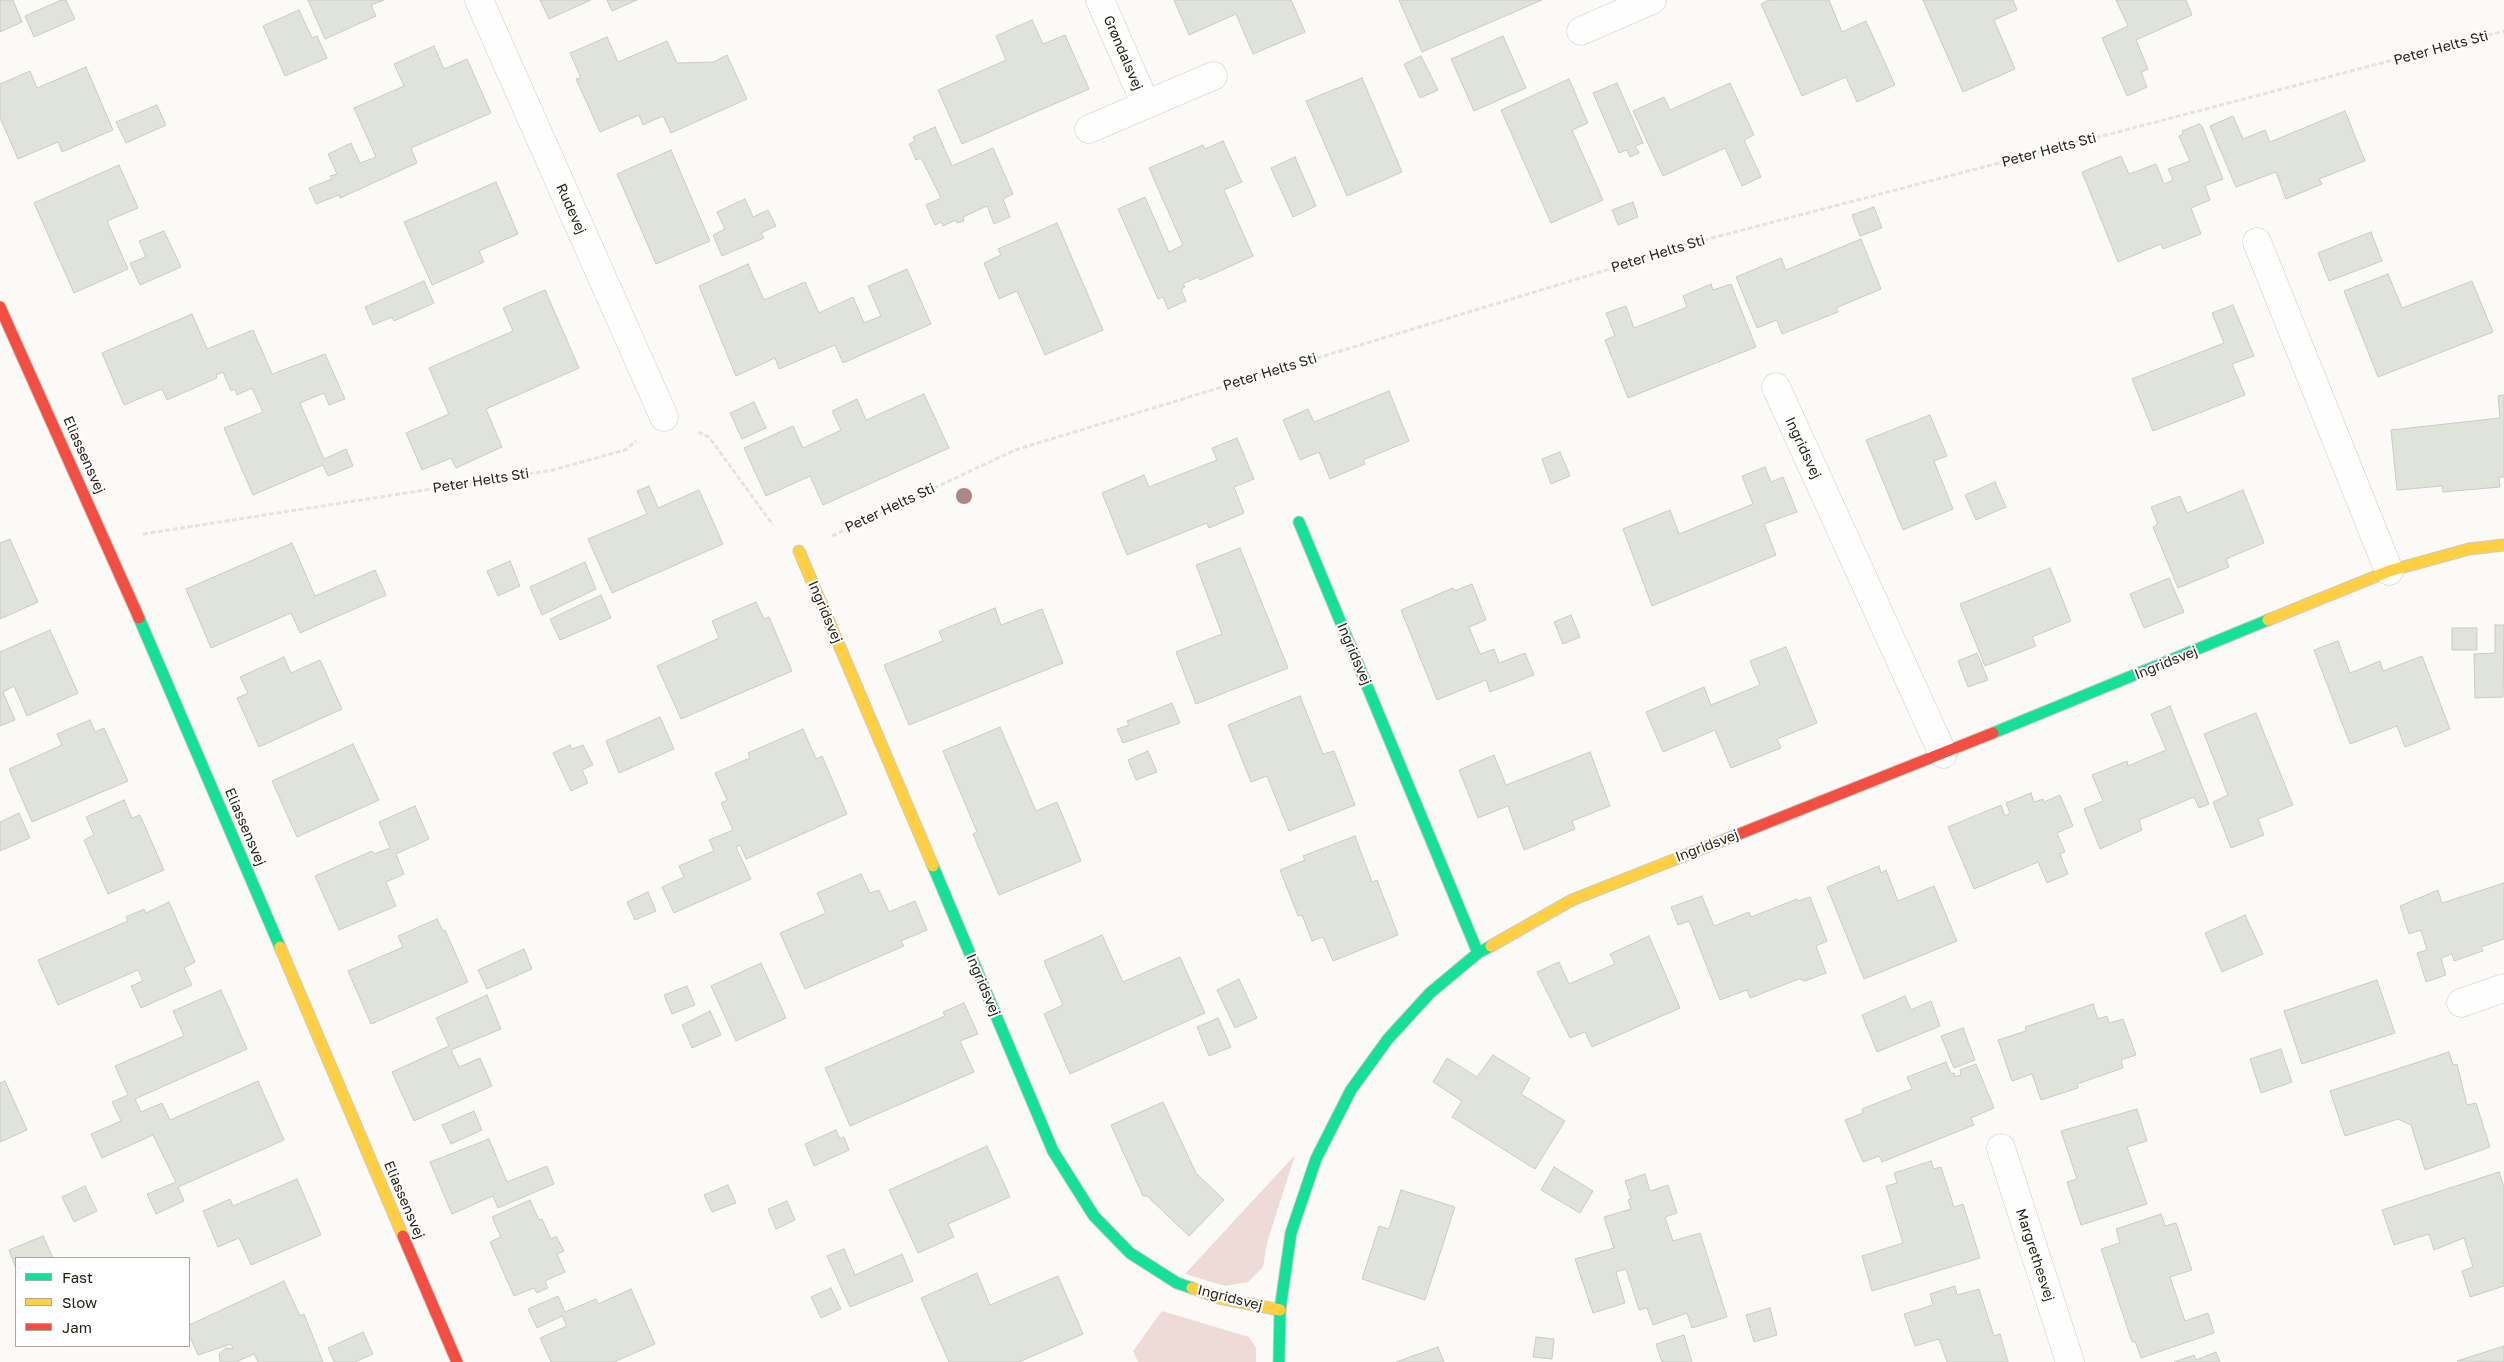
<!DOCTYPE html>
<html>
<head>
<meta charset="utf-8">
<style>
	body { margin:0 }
	#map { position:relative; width:2504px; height:1362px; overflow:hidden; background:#fbfaf6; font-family:"Golos Text",sans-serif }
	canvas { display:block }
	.legend { position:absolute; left:15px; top:1257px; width:175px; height:90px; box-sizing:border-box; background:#fff; border:1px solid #a8a7a1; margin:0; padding:6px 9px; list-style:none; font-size:15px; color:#262215 }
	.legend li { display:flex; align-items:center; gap:10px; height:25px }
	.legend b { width:25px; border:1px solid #a8a7a1 }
</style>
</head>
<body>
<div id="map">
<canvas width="2504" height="1362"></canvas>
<ul class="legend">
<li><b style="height:6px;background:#16e098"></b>Fast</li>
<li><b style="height:6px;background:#ffcf43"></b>Slow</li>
<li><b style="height:6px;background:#f24e42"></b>Jam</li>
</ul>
</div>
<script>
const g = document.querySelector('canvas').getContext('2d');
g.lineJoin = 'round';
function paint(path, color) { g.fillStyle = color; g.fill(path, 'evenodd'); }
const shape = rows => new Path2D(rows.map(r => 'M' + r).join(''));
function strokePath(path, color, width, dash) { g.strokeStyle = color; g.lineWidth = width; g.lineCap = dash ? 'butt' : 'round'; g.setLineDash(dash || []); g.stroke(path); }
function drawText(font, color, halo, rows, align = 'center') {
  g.font = font + ' "Golos Text",sans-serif'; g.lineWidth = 4; g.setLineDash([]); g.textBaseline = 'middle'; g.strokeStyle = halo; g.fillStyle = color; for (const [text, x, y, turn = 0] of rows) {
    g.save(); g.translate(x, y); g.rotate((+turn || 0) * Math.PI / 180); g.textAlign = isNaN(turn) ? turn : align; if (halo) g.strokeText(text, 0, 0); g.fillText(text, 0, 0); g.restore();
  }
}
paint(shape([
	[1295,1155,1267,1243,1263,1267,1248,1282,1225,1286,1185,1274],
	[1162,1311,1249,1337,1256,1348,1256,1362,1138,1362,1133,1351]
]), '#eedbd8');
const building = shape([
	[0,0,13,0,22,22,0,32,0,0],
	[61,0,66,0,75,19,34,37,25,16,61,0],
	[308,0,384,0,371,5,376,16,325,39,308,0],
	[540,0,591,0,549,19,540,0],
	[607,0,637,0,612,11,607,0],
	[1174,0,1291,0,1305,32,1253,54,1236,14,1189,35,1174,0],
	[1399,0,1542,0,1422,52,1399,0],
	[1769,0,1829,0,1842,32,1866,21,1895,85,1857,102,1846,77,1802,96,1761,4,1769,0],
	[1923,0,2013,0,2017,10,1994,20,2015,69,1963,92,1923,0],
	[2116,0,2186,0,2192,15,2136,40,2148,69,2141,72,2147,87,2127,96,2102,38,2128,26,2116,0],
	[299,10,312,38,317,36,327,58,285,76,263,26,299,10],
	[1032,20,1043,44,1065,35,1089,89,962,144,938,90,1006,60,996,36,1032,20],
	[1503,36,1526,88,1474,111,1451,59,1503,36],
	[607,37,618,62,667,41,677,63,714,62,727,55,747,99,671,133,663,116,643,125,639,115,600,132,576,79,581,78,570,53,607,37],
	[434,46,444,69,467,59,491,113,411,148,417,163,340,198,339,195,316,204,309,188,332,179,330,176,337,174,328,154,351,143,360,163,376,157,354,108,404,86,394,64,434,46],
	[1421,56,1438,90,1420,98,1404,64,1421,56],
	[86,67,113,130,62,152,58,142,18,159,0,118,0,84,30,71,37,88,86,67],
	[1362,78,1402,172,1347,196,1306,101,1362,78],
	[1569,79,1588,123,1572,130,1603,200,1551,223,1501,110,1569,79],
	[1617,83,1643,143,1635,146,1639,153,1630,157,1627,150,1619,153,1593,93,1617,83],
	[1730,83,1754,135,1744,140,1761,177,1742,186,1725,148,1663,176,1633,111,1664,97,1670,110,1730,83],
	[157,105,166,125,126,143,116,122,157,105],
	[2345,111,2365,161,2319,179,2322,184,2286,199,2276,172,2236,187,2210,126,2233,116,2243,139,2265,130,2270,142,2345,111],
	[2199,124,2202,126,2223,179,2205,186,2210,200,2191,208,2201,234,2163,249,2161,244,2118,262,2082,172,2121,156,2129,174,2156,164,2164,184,2173,180,2168,169,2190,161,2179,136,2183,134,2182,131,2199,124],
	[935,127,952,166,993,148,1013,194,1003,199,1010,217,994,224,987,206,963,217,964,221,957,223,956,220,943,226,941,222,935,225,926,205,941,198,921,158,916,160,909,144,915,141,913,137,935,127],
	[1223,141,1242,182,1224,190,1253,256,1200,280,1198,277,1183,284,1185,287,1181,289,1186,301,1168,309,1163,297,1158,299,1118,209,1145,197,1169,252,1183,245,1149,168,1203,145,1205,149,1223,141],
	[671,150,710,241,656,264,617,174,671,150],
	[1295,157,1316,206,1293,217,1271,168,1295,157],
	[119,165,138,208,107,221,128,269,74,293,34,203,119,165],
	[496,182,518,234,479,251,484,262,432,285,404,222,496,182],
	[745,199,753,217,768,210,776,226,761,233,764,238,722,256,713,235,725,229,717,212,745,199],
	[1633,202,1638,217,1618,225,1612,210,1633,202],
	[1874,207,1882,228,1860,236,1852,215,1874,207],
	[1057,223,1103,330,1045,355,1017,291,999,299,984,263,1001,255,998,249,1057,223],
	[164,231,181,267,140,285,130,263,146,257,139,241,164,231],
	[2371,232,2382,261,2329,281,2318,253,2371,232],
	[1861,239,1881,289,1836,308,1838,312,1782,334,1777,320,1757,328,1736,277,1781,258,1786,270,1861,239],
	[748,264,764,300,805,282,819,313,853,297,864,323,881,316,868,286,907,269,931,324,843,363,835,345,779,369,775,358,736,376,699,286,748,264],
	[2388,274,2402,308,2472,281,2493,332,2378,377,2344,291,2388,274],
	[424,281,434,303,394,321,392,317,373,325,365,307,424,281],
	[1711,284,1713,290,1731,284,1756,347,1628,398,1605,340,1615,336,1606,313,1626,306,1634,328,1687,307,1683,296,1711,284],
	[545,290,579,368,486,409,502,447,456,468,451,458,422,470,406,433,449,414,429,368,513,331,503,308,545,290],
	[2233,305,2254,356,2232,364,2245,395,2153,431,2132,379,2224,343,2212,313,2233,305],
	[192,314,207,349,253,330,272,374,325,354,345,399,329,405,324,393,300,403,324,459,346,449,353,466,328,476,323,465,253,495,224,428,263,412,252,388,237,395,235,389,231,391,223,372,216,375,217,378,167,400,162,389,124,405,102,353,192,314],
	[1389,391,1409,441,1363,460,1365,464,1330,479,1319,452,1300,460,1283,420,1308,409,1314,422,1389,391],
	[924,394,949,448,823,505,810,476,766,496,744,448,793,426,803,448,841,430,832,411,857,399,866,420,924,394],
	[2504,395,2504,477,2499,477,2500,487,2443,492,2442,486,2397,490,2391,430,2500,418,2498,396,2504,395],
	[754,402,766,428,742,439,730,413,754,402],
	[1930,415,1947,456,1934,461,1953,509,1903,530,1866,440,1930,415],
	[1237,438,1254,479,1234,487,1244,513,1209,528,1207,523,1127,555,1102,493,1144,475,1149,487,1217,460,1212,448,1237,438],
	[1560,452,1570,476,1551,484,1542,459,1560,452],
	[1765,467,1771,482,1783,477,1797,512,1764,524,1776,555,1652,606,1623,529,1670,510,1679,534,1753,504,1742,476,1765,467],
	[1995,482,2006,507,1976,520,1965,495,1995,482],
	[649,486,658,508,699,490,723,544,612,593,588,539,647,514,637,491,649,486],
	[2243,490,2264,543,2226,559,2229,567,2178,588,2153,527,2158,524,2151,507,2180,496,2187,513,2243,490],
	[10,539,38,602,0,619,0,543,10,539],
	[292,543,315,596,375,570,386,595,300,633,291,613,211,648,186,589,292,543],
	[1240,548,1288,668,1196,704,1176,652,1222,634,1196,565,1240,548],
	[510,561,520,586,498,596,487,571,510,561],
	[585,562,596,589,542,615,530,587,585,562],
	[2050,568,2071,621,2032,637,2036,646,1985,666,1960,604,2050,568],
	[2169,578,2184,612,2144,628,2130,594,2169,578],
	[1472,584,1486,620,1469,627,1480,654,1494,649,1499,663,1525,653,1534,675,1490,692,1486,680,1437,700,1401,610,1453,588,1454,591,1472,584],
	[601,595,611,618,560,640,550,619,601,595],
	[756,602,764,619,769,617,792,671,681,719,657,666,719,638,712,621,756,602],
	[995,608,1001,625,1042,609,1063,663,909,725,884,665,943,641,939,631,995,608],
	[1571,615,1580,637,1563,644,1554,622,1571,615],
	[2495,625,2504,625,2503,697,2475,698,2474,654,2495,653,2495,625],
	[2452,628,2477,628,2477,650,2452,650,2452,628],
	[50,630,78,693,27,716,14,686,3,692,15,720,0,726,0,652,50,630],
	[2338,641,2350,673,2380,661,2383,671,2422,656,2450,729,2405,747,2397,726,2350,744,2314,650,2338,641],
	[1786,647,1817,723,1777,739,1781,748,1731,768,1715,730,1663,752,1646,712,1704,687,1711,705,1760,685,1750,661,1786,647],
	[1977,653,1988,680,1968,687,1958,661,1977,653],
	[284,657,291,673,320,660,342,709,259,747,237,698,248,693,240,677,284,657],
	[1300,696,1323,754,1334,751,1355,805,1289,831,1267,776,1251,782,1228,725,1300,696],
	[1172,703,1180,723,1123,743,1117,729,1129,725,1127,721,1172,703],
	[2170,706,2209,804,2199,808,2194,797,2139,820,2142,830,2100,849,2084,809,2103,801,2092,775,2127,761,2128,766,2166,750,2151,714,2170,706],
	[2256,713,2293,805,2258,819,2264,835,2231,848,2213,802,2228,795,2204,734,2256,713],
	[660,717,674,749,619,773,606,741,660,717],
	[90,720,95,732,104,728,128,781,32,822,9,769,62,745,57,734,90,720],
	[1000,727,1036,811,1057,802,1081,861,999,895,973,834,977,832,943,751,1000,727],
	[803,729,816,759,822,756,847,814,746,859,740,845,736,847,751,879,674,913,662,887,684,877,679,866,714,851,709,840,733,830,721,803,727,800,715,773,750,758,748,753,803,729],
	[353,744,379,800,297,837,272,781,353,744],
	[570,745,572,749,583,745,593,765,582,770,588,783,571,791,553,753,570,745],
	[1148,751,1157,772,1136,780,1128,760,1148,751],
	[1590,752,1610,806,1572,821,1575,829,1524,850,1508,806,1478,818,1459,770,1494,755,1506,785,1590,752],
	[2031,793,2034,802,2043,799,2044,802,2060,795,2073,826,2057,833,2065,852,2060,854,2068,874,2047,883,2038,862,1974,889,1948,827,2001,805,2005,816,2010,813,2006,803,2031,793],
	[124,800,132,818,140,815,164,870,108,894,84,840,94,835,86,817,124,800],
	[415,806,429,839,396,854,404,874,386,882,396,906,339,930,315,876,372,851,374,854,390,848,379,822,415,806],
	[19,813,30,838,0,851,0,822,19,813],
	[1355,836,1372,882,1377,880,1398,935,1333,961,1323,937,1312,941,1302,915,1298,916,1280,870,1305,860,1303,856,1355,836],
	[1879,866,1881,873,1886,870,1898,901,1934,886,1957,941,1864,979,1827,887,1879,866],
	[861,874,870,893,879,890,889,912,915,901,927,930,901,941,904,946,805,989,780,933,826,913,817,893,861,874],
	[2504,883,2504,939,2481,947,2483,951,2454,961,2452,954,2441,958,2446,975,2426,982,2417,953,2427,950,2421,930,2409,934,2400,906,2438,890,2442,903,2504,883],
	[648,892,656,911,635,920,627,902,648,892],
	[1702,896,1714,926,1749,912,1751,917,1797,899,1798,901,1810,897,1827,941,1816,946,1826,973,1805,981,1799,979,1750,998,1747,990,1720,1000,1689,921,1678,925,1671,907,1702,896],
	[169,902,195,962,184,968,192,985,141,1008,131,986,143,981,138,970,58,1005,38,960,128,921,126,917,144,909,146,913,169,902],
	[2245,915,2263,954,2222,972,2205,933,2245,915],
	[437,919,443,931,445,930,468,982,371,1024,348,971,403,947,398,936,437,919],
	[1102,935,1123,982,1180,957,1205,1013,1070,1074,1044,1014,1063,1005,1044,961,1102,935],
	[1649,936,1680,1008,1592,1047,1585,1032,1570,1038,1537,972,1559,962,1569,984,1615,964,1610,954,1649,936],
	[524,949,532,969,487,989,478,970,524,949],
	[761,963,786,1018,736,1041,711,986,761,963],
	[1239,979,1257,1018,1235,1028,1217,990,1239,979],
	[2377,980,2395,1033,2302,1064,2284,1011,2377,980],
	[687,986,695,1005,672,1014,664,995,687,986],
	[221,990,247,1049,135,1099,141,1112,162,1103,170,1120,258,1081,284,1140,178,1187,184,1201,156,1214,147,1194,176,1182,153,1135,102,1158,91,1134,121,1121,112,1102,128,1095,115,1066,184,1036,173,1011,221,990],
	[487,995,501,1029,451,1050,459,1067,480,1058,492,1086,414,1121,392,1072,449,1046,436,1018,487,995],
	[1905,996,1911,1010,1931,1001,1940,1026,1877,1052,1862,1015,1905,996],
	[964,1003,978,1034,960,1041,974,1072,850,1126,825,1068,945,1016,943,1012,964,1003],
	[2093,1004,2098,1019,2107,1016,2109,1023,2123,1019,2136,1055,2121,1060,2123,1068,2077,1084,2078,1088,2041,1100,2032,1074,2012,1081,1998,1040,2026,1031,2025,1027,2093,1004],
	[710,1011,721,1035,692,1048,682,1025,710,1011],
	[1218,1018,1231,1047,1209,1056,1197,1027,1218,1018],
	[1963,1028,1975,1060,1954,1068,1941,1036,1963,1028],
	[2281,1049,2292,1082,2261,1093,2250,1059,2281,1049],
	[2449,1052,2453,1065,2457,1064,2467,1105,2476,1103,2490,1147,2425,1170,2411,1125,2398,1119,2345,1136,2330,1091,2449,1052],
	[1493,1055,1530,1078,1521,1094,1565,1121,1535,1169,1452,1117,1462,1101,1433,1082,1447,1058,1477,1077,1493,1055],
	[1946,1062,1951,1074,1954,1073,1955,1077,1961,1075,1960,1070,1976,1064,1994,1108,1971,1118,1974,1125,1882,1162,1879,1156,1863,1162,1845,1120,1863,1113,1862,1109,1912,1089,1907,1077,1946,1062],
	[5,1081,27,1130,0,1142,0,1083,5,1081],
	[1163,1102,1196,1173,1224,1200,1189,1236,1147,1196,1143,1196,1111,1125,1163,1102],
	[2137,1109,2147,1141,2127,1147,2147,1204,2081,1225,2067,1182,2077,1179,2061,1131,2137,1109],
	[474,1111,482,1130,451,1144,442,1125,474,1111],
	[836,1130,840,1139,844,1137,849,1150,814,1166,805,1144,836,1130],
	[489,1139,507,1182,547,1166,554,1184,498,1208,493,1196,452,1214,430,1162,489,1139],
	[987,1146,1010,1197,948,1224,954,1237,918,1253,889,1190,987,1146],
	[1931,1161,1934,1169,1941,1167,1954,1207,1963,1204,1980,1258,1872,1291,1862,1256,1903,1243,1886,1186,1897,1183,1894,1173,1931,1161],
	[1554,1167,1593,1191,1580,1213,1541,1190,1554,1167],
	[2499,1172,2504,1187,2504,1286,2470,1297,2462,1271,2473,1267,2464,1238,2434,1250,2429,1234,2394,1245,2382,1210,2499,1172],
	[1645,1174,1650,1191,1668,1185,1677,1213,1665,1217,1673,1241,1700,1233,1727,1317,1692,1328,1687,1313,1653,1325,1647,1308,1639,1310,1626,1269,1616,1272,1625,1303,1593,1313,1575,1259,1614,1248,1604,1217,1631,1209,1628,1200,1631,1199,1625,1181,1645,1174],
	[297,1179,321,1235,251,1265,239,1238,218,1247,203,1211,230,1199,233,1206,297,1179],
	[728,1185,736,1203,712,1212,704,1195,728,1185],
	[85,1186,97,1211,74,1222,62,1197,85,1186],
	[1401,1190,1455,1207,1425,1300,1362,1279,1379,1226,1389,1229,1401,1190],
	[530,1200,539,1220,542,1219,551,1239,556,1236,564,1251,557,1254,565,1272,545,1281,548,1288,537,1293,534,1288,514,1296,490,1242,501,1237,492,1217,530,1200],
	[787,1201,795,1220,776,1229,768,1209,787,1201],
	[2161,1214,2165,1226,2176,1223,2192,1270,2170,1277,2185,1321,2208,1313,2214,1333,2141,1358,2135,1341,2132,1342,2101,1249,2120,1243,2116,1229,2161,1214],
	[43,1236,53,1258,16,1258,16,1269,9,1250,43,1236],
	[844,1249,855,1275,902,1254,913,1281,850,1307,827,1256,844,1249],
	[977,1273,990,1305,1058,1276,1083,1334,1019,1362,949,1362,921,1298,977,1273],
	[284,1281,300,1316,304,1314,323,1362,258,1362,254,1354,236,1362,220,1362,219,1354,226,1348,233,1349,231,1344,198,1355,189,1335,189,1325,284,1281],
	[1955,1286,1957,1295,1979,1289,1994,1336,2000,1334,2008,1362,1947,1362,1939,1339,1915,1346,1904,1314,1933,1305,1930,1294,1955,1286],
	[831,1288,841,1309,821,1318,811,1297,831,1288],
	[631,1289,655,1344,614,1362,551,1362,540,1338,567,1326,562,1316,537,1328,528,1309,558,1296,565,1312,596,1299,598,1304,631,1289],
	[1770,1308,1777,1335,1754,1342,1746,1315,1770,1308],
	[363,1332,373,1354,355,1362,334,1362,328,1348,363,1332],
	[1684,1335,1692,1362,1662,1362,1656,1344,1684,1335],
	[1536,1337,1554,1339,1552,1359,1533,1357,1536,1337],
	[2504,1346,2504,1362,2457,1361,2504,1346],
	[1438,1347,1444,1362,1396,1362,1438,1347],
	[2216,1352,2220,1362,2174,1362,2194,1355,2196,1360,2216,1352]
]);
paint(building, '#e0e3d9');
strokePath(building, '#caccc4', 1);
const street = shape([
	[479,0,664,417],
	[1100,0,1146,105],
	[1581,31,1652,0],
	[1089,129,1213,76],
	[2257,242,2389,571],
	[1776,387,1943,754],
	[2461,1003,2504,988],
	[2001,1148,2070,1362]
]);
const fast = shape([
	[1299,522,1478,953],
	[139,618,280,947],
	[1993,733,2268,620],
	[933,866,1053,1151,1094,1216,1130,1253,1177,1283,1192,1288],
	[1279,1362,1280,1310,1291,1233,1316,1159,1351,1090,1388,1039,1430,993,1478,953,1491,946]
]);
const slow = shape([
	[799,551,933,866],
	[2268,620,2389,571,2469,549,2504,545],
	[1491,946,1572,900,1729,838],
	[280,947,403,1236],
	[1192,1288,1219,1298,1280,1310]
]);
const jam = shape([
	[0,307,139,618],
	[1729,838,1993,733],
	[403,1236,457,1362]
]);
strokePath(street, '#cecbc3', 29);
strokePath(fast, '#cecbc3', 13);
strokePath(slow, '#cecbc3', 13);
strokePath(jam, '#cecbc3', 13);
strokePath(shape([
	[698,432,709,437,773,525],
	[143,534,553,470,625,450,636,441],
	[832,536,1015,450,1712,238,2504,31]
]), '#e4e3e2', 3, [5, 2.5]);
strokePath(street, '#fefefe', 28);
strokePath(fast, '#16e098', 11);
strokePath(slow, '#ffcf43', 11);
strokePath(jam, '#f24e42', 11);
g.fillStyle = '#aa8686';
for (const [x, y] of [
	[964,496]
]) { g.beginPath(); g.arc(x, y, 8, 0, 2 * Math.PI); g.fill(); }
drawText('14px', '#262215', '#fff', [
	["Peter Helts Sti",2441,48,-15],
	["Grøndalsvej",1123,53,67],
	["Peter Helts Sti",2049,150,-15],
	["Rudevej",571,209,66],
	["Peter Helts Sti",1658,254,-17],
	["Peter Helts Sti",1270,372,-17],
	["Ingridsvej",1803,448,65],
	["Eliassensvej",84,455,66],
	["Peter Helts Sti",481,481,-9],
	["Peter Helts Sti",890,508,-25],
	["Ingridsvej",825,612,67],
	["Ingridsvej",1354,654,67],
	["Ingridsvej",2166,663,-22],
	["Eliassensvej",245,827,67],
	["Ingridsvej",1707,846,-21],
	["Ingridsvej",983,985,67],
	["Eliassensvej",404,1200,67],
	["Margrethesvej",2035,1255,72],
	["Ingridsvej",1230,1298,14]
]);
</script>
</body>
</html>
